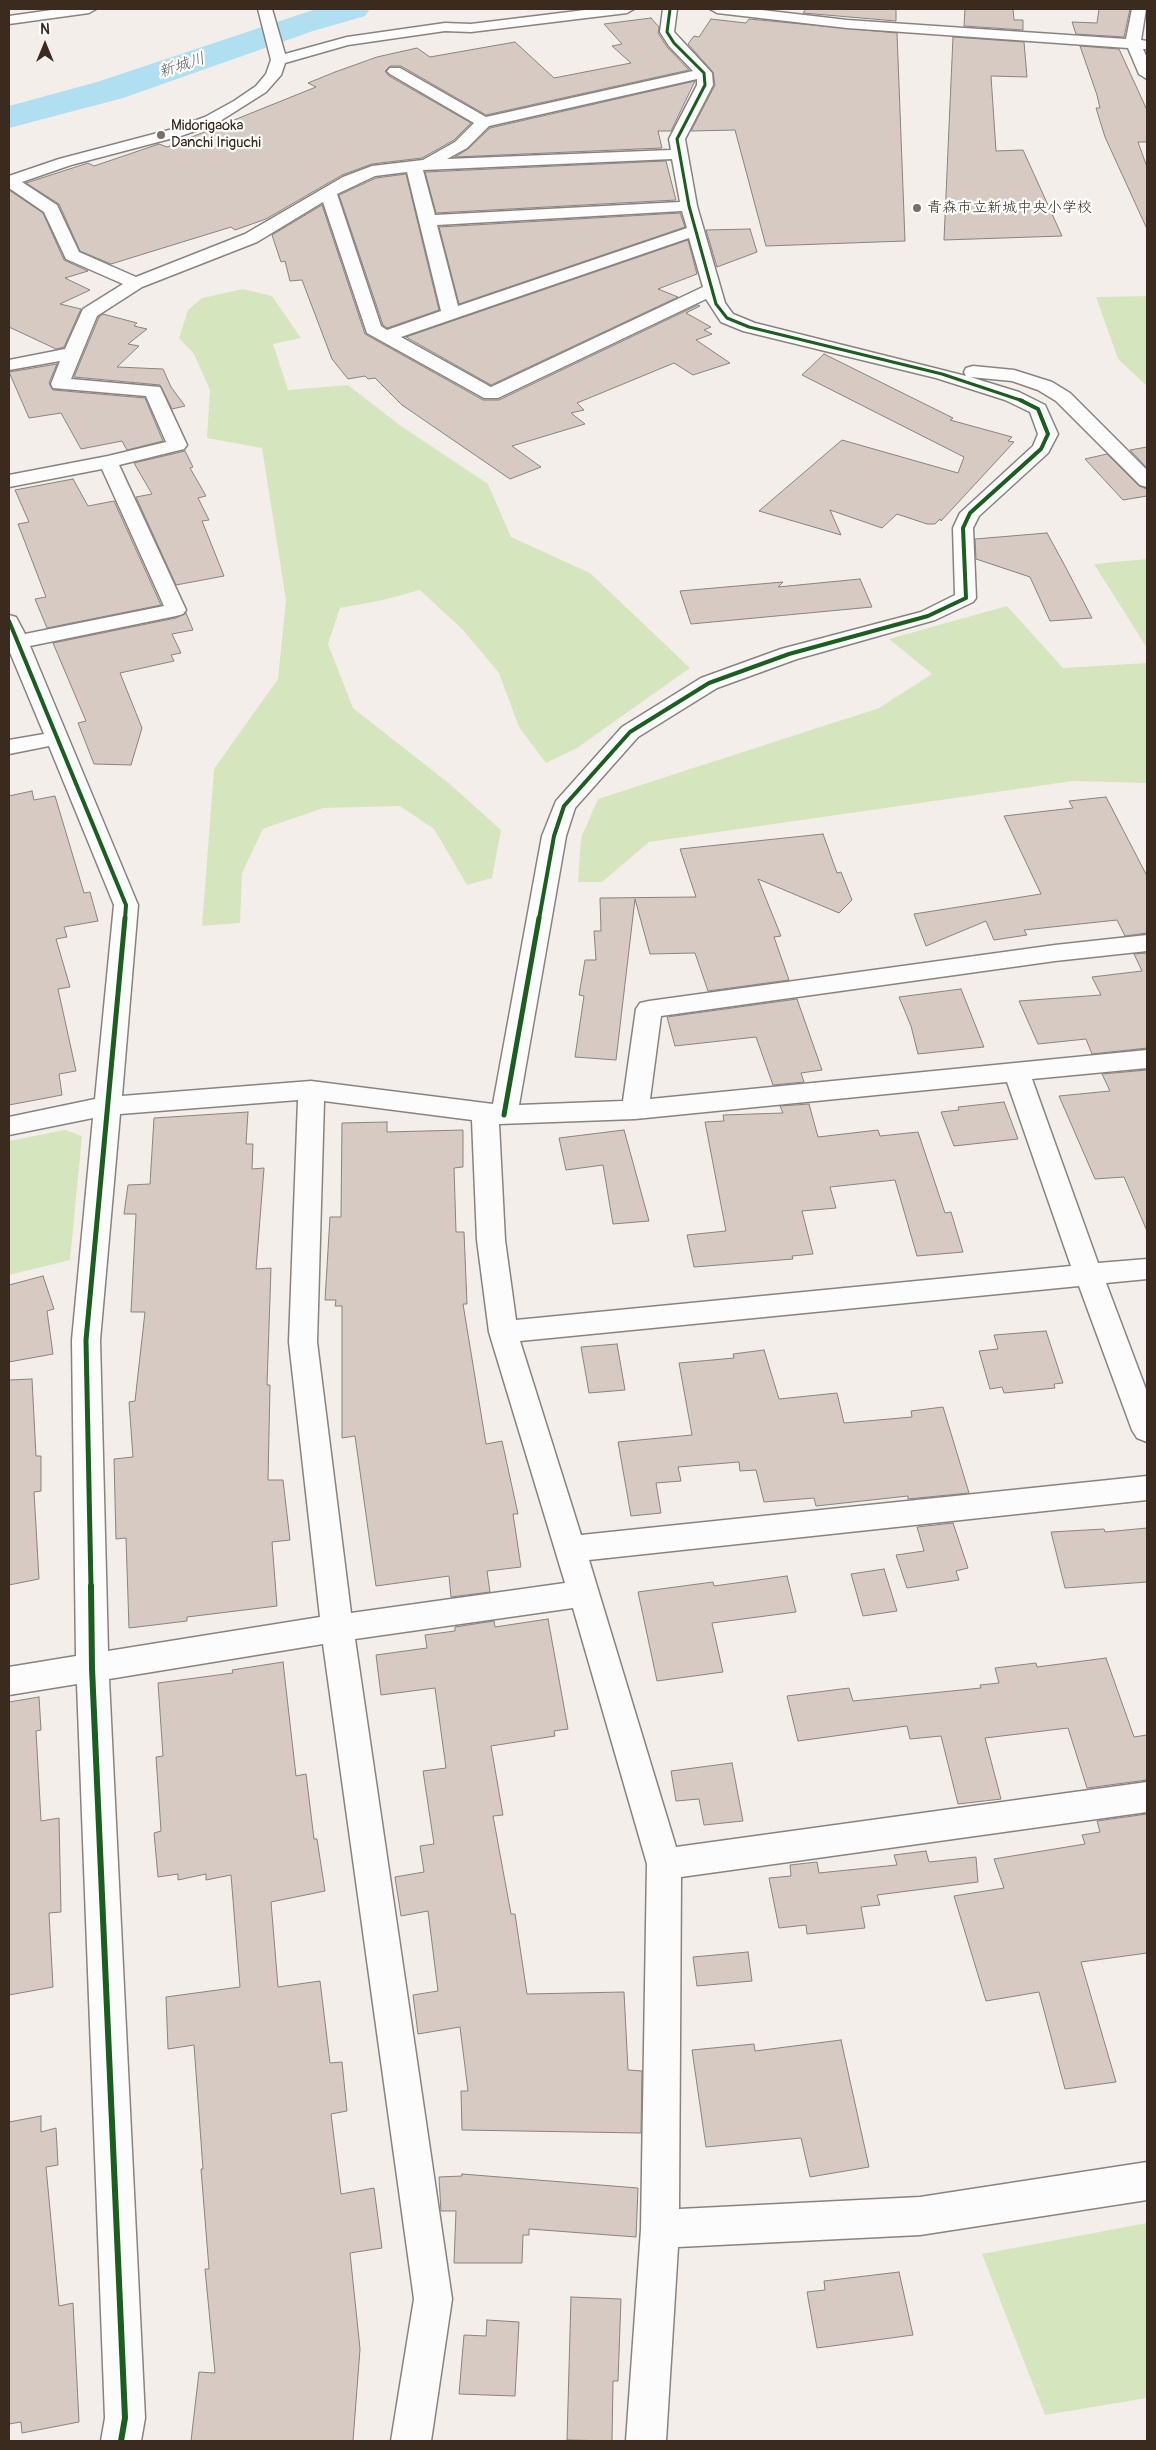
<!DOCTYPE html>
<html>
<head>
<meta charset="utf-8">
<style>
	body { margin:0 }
	#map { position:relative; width:1156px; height:2450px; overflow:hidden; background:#f4eeea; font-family:Pangolin,sans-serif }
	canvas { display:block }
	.frame { position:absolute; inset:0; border:10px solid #3b2a1e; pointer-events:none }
	.north { position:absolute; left:20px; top:20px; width:50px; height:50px; -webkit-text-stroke:4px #fff; paint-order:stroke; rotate:0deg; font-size:14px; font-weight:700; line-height:20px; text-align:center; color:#3b2a1e }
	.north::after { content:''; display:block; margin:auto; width:18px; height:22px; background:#3b2a1e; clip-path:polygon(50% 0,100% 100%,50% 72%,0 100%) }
</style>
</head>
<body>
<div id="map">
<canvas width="1156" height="2450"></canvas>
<div class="frame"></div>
<div class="north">N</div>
</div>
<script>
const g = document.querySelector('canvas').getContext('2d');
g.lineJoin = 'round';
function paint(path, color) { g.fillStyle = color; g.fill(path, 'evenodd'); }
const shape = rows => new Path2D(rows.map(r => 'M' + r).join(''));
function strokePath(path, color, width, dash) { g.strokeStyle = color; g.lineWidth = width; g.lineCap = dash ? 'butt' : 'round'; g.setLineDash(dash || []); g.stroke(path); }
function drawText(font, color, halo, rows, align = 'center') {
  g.font = font + ' Pangolin,"Klee One",sans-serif'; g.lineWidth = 4.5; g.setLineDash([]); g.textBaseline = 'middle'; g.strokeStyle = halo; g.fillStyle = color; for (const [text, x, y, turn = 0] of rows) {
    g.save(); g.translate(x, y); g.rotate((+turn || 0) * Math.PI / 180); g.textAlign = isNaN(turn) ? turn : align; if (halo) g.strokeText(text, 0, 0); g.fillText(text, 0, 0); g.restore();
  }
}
paint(shape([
	[243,289,272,296,301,338,273,344,288,390,348,385,401,426,488,484,511,537,590,573,690,668,577,748,546,763,519,727,499,673,463,630,420,590,383,600,340,608,328,644,353,708,451,785,501,830,492,878,467,885,434,829,400,806,323,808,263,829,242,873,240,923,202,926,214,769,278,679,286,600,262,448,207,438,210,390,194,354,179,338,188,310,202,298],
	[1147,296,1147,386,1118,359,1096,297],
	[1147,559,1147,648,1094,564],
	[1007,606,1063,668,1147,663,1147,783,1073,781,649,842,602,882,578,882,581,838,598,799,879,708,932,674,889,639],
	[65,1130,82,1136,70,1260,9,1275,9,1141],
	[1147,2223,1147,2398,1045,2415,982,2254]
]), '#d5e6be');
paint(shape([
	[316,9,370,9,365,16,313,31,123,98,9,128,9,106,97,82,316,9]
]), '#afdff1');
const building = shape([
	[806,9,896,9,896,21,803,13,806,9],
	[965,9,1013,9,1014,20,1023,20,1023,30,964,26,965,9],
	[1099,9,1130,9,1124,37,1076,34,1072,22,1097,23,1099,9],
	[651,18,659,27,658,33,667,47,689,70,486,115,401,66,390,66,385,71,389,76,471,123,454,140,422,158,372,164,342,175,266,219,235,230,231,227,111,264,80,251,59,204,26,183,88,163,94,166,159,144,167,147,316,87,308,83,335,72,377,57,417,48,430,57,515,42,554,78,631,63,612,46,622,44,604,24,651,18],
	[711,19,746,23,749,19,897,33,905,241,766,246,735,130,691,131,715,85,713,72,688,44,694,36,699,37,711,19],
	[953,37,1024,42,1027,77,991,76,996,151,1023,150,1062,236,944,240,953,37],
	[1080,46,1119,49,1147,110,1147,142,1138,142,1147,167,1147,229,1105,137,1096,108,1100,108,1097,95,1080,46],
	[695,81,671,131,658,131,662,148,455,157,468,149,490,128,695,81],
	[666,161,676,200,436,213,425,172,666,161],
	[406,174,439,310,387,328,383,325,339,195,376,178,406,174],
	[9,190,43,213,64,260,88,271,65,278,90,290,60,304,81,309,64,347,56,349,9,327,9,190],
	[322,205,365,334,483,400,499,400,698,305,700,306,686,313,711,327,704,330,712,334,696,340,730,363,693,375,674,363,577,403,584,410,571,413,585,424,512,446,541,467,510,479,402,405,375,378,368,379,365,376,348,379,332,359,302,280,290,281,285,261,281,262,272,235,322,205],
	[680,213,685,227,459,304,439,227,680,213],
	[750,229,757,252,717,267,706,230,750,229],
	[688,240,697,274,658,289,678,297,491,385,406,337,688,240],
	[103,314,137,323,134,326,147,329,128,344,139,346,117,367,163,369,171,387,185,406,172,409,160,385,74,377,99,317,103,314],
	[824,354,953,418,950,420,1012,437,1008,441,1014,442,941,521,940,519,935,524,927,524,897,514,882,528,830,510,841,535,759,511,842,440,958,473,964,457,802,375,824,354],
	[57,364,49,383,53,390,145,398,163,441,127,450,122,441,81,449,61,413,29,418,9,372,57,364],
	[1147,447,1147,468,1130,450,1147,447],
	[185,451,193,467,190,468,206,496,198,498,209,520,202,521,224,576,176,585,136,497,152,494,134,463,185,451],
	[1107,454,1139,486,1147,489,1147,496,1123,500,1085,459,1107,454],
	[73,479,88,506,114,501,161,605,47,628,35,599,46,597,18,524,29,522,15,490,73,479],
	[1047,533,1065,566,1092,618,1050,621,1030,577,976,559,975,539,1047,533],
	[860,579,872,607,691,624,680,591,783,582,778,587,860,579],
	[186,613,193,630,172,634,181,653,171,655,174,661,120,673,142,728,131,765,94,764,78,723,86,721,53,643,176,618,186,613],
	[32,791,34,800,55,796,84,893,90,892,98,921,64,927,67,937,56,939,70,987,58,989,76,1071,59,1074,62,1095,9,1105,9,796,32,791],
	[1106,797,1147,876,1147,933,1125,936,1117,920,1024,930,1027,935,994,940,986,921,926,946,914,914,1041,894,1004,816,1073,808,1069,801,1106,797],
	[823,834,837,873,841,872,852,900,839,913,758,879,781,936,774,937,789,980,708,991,695,953,650,954,635,899,616,1060,575,1057,584,996,579,995,585,960,596,960,594,931,601,931,600,898,696,897,680,849,823,834],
	[1147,953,1147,1048,1092,1054,1086,1039,1038,1044,1019,1001,1101,995,1092,977,1142,971,1134,954,1147,953],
	[961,989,984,1047,918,1054,911,1026,899,997,961,989],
	[797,999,822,1070,801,1073,804,1082,773,1085,756,1037,675,1046,667,1017,797,999],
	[1147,1070,1147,1231,1124,1177,1095,1179,1059,1096,1110,1091,1102,1074,1147,1070],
	[1004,1102,1018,1139,954,1146,941,1112,959,1110,958,1107,1004,1102],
	[809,1104,818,1137,878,1130,880,1136,918,1132,945,1213,951,1212,963,1252,917,1256,895,1180,830,1187,836,1208,802,1211,813,1254,792,1256,793,1259,694,1267,687,1235,726,1231,705,1122,724,1121,723,1115,783,1113,780,1106,809,1104],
	[248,1112,246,1144,253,1144,252,1169,264,1168,256,1269,271,1268,267,1385,270,1385,268,1480,283,1480,290,1540,272,1542,277,1606,187,1617,187,1621,129,1628,126,1538,116,1539,114,1459,133,1457,129,1402,135,1401,145,1312,131,1312,136,1214,124,1214,128,1185,150,1184,154,1118,248,1112],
	[387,1122,387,1132,463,1130,463,1167,454,1168,456,1232,464,1232,467,1304,463,1304,486,1444,502,1441,518,1514,513,1514,521,1567,487,1571,490,1592,451,1597,449,1576,376,1586,355,1436,342,1438,342,1306,335,1306,336,1300,325,1300,330,1217,341,1217,342,1123,387,1122],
	[624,1130,649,1221,613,1224,603,1165,566,1170,559,1138,624,1130],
	[43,1276,54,1309,47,1311,53,1354,9,1362,9,1285,43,1276],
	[1046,1331,1063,1383,1054,1384,1055,1388,1004,1393,1002,1387,990,1389,979,1351,998,1349,994,1335,1046,1331],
	[617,1344,625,1390,589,1393,581,1347,617,1344],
	[764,1350,779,1399,837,1393,844,1423,912,1417,911,1411,943,1407,969,1493,908,1499,908,1496,816,1506,814,1498,764,1502,756,1470,740,1471,739,1462,678,1467,681,1481,656,1483,661,1513,631,1516,618,1442,692,1435,679,1363,734,1358,733,1354,764,1350],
	[32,1379,36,1456,41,1456,41,1491,34,1492,39,1579,9,1585,9,1380,32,1379],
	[953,1523,968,1568,956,1571,959,1580,907,1588,896,1555,924,1551,917,1527,953,1523],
	[1147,1528,1147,1582,1065,1588,1051,1532,1104,1529,1105,1532,1147,1528],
	[884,1569,897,1611,863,1616,851,1574,884,1569],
	[787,1576,796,1612,712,1623,723,1672,657,1681,638,1592,713,1582,714,1586,787,1576],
	[548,1619,568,1729,554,1731,555,1736,491,1746,503,1815,493,1816,511,1914,515,1914,527,1994,624,1992,628,2070,642,2071,641,2133,462,2130,461,2091,468,2091,460,2027,418,2034,413,1995,438,1991,428,1911,401,1916,395,1877,424,1872,420,1846,434,1844,423,1771,446,1768,435,1688,381,1695,376,1655,427,1648,425,1635,455,1631,455,1627,494,1621,495,1627,548,1619],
	[1106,1658,1134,1737,1147,1735,1147,1780,1087,1788,1068,1728,985,1738,1001,1799,958,1804,941,1736,910,1739,907,1726,798,1741,787,1696,849,1688,853,1701,981,1688,980,1685,999,1683,995,1668,1036,1663,1037,1667,1106,1658],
	[283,1662,296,1776,306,1774,314,1839,317,1839,325,1891,271,1902,278,1987,320,1981,330,2063,342,2062,347,2111,331,2114,341,2194,374,2188,382,2248,350,2253,360,2349,353,2441,191,2441,199,2372,215,2373,205,2269,209,2269,201,2169,203,2169,194,2045,168,2049,166,1997,240,1987,231,1875,206,1880,206,1874,178,1880,178,1874,158,1877,154,1833,161,1831,156,1757,163,1756,158,1683,233,1673,232,1670,283,1662],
	[39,1697,41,1730,36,1731,41,1821,59,1818,61,1912,49,1913,53,1987,9,1995,9,1702,39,1697],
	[732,1763,743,1821,704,1825,699,1799,676,1801,671,1771,732,1763],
	[1147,1814,1147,1953,1081,1962,1116,2082,1065,2089,1039,1992,986,2001,954,1896,1004,1888,994,1859,1085,1844,1082,1835,1100,1832,1097,1821,1147,1814],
	[926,1851,929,1862,976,1857,978,1882,877,1895,880,1905,861,1907,865,1928,807,1934,806,1925,779,1928,769,1878,791,1876,790,1865,817,1862,819,1873,897,1865,894,1855,926,1851],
	[748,1952,752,1981,697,1986,693,1957,748,1952],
	[841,2040,869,2167,810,2177,801,2138,706,2147,692,2050,754,2044,755,2051,841,2040],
	[41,2116,41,2132,56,2128,58,2165,46,2167,59,2306,73,2303,79,2422,22,2433,21,2422,9,2424,9,2122,41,2116],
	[462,2174,638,2188,636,2237,529,2229,529,2235,523,2235,522,2263,454,2263,456,2211,441,2211,439,2177,462,2176,462,2174],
	[899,2272,913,2335,817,2348,807,2292,825,2290,824,2281,899,2272],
	[571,2297,621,2299,618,2381,613,2381,612,2441,567,2440,571,2297],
	[487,2320,519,2322,515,2396,459,2394,464,2335,486,2336,487,2320]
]);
paint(building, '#d6cac2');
strokePath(building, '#89837f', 1);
const minor = shape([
	[258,9,272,9,285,54,347,37,445,23,471,24,593,9,634,9,627,13,471,32,445,31,348,45,285,63,281,75,266,92,217,123,181,136,71,165,22,182,57,205,79,252,136,277,245,234,343,177,372,166,423,160,455,142,474,123,390,74,387,71,390,68,400,68,486,117,693,71,669,46,660,32,663,9,677,9,674,32,712,73,713,85,685,139,697,206,725,303,733,314,755,323,966,376,964,372,966,368,973,366,1014,370,1052,382,1070,393,1147,470,1147,487,1140,485,1056,401,1038,390,1012,381,970,377,1019,392,1045,405,1058,434,1048,453,979,516,973,528,976,598,973,602,935,620,797,659,717,688,638,737,575,808,566,836,519,1105,623,1101,636,1009,640,1003,649,1001,1055,945,1147,935,1147,951,1055,961,661,1016,650,1099,1147,1050,1147,1068,1032,1079,1098,1263,1147,1259,1147,1279,1106,1283,1147,1392,1147,1442,1137,1438,1132,1430,1079,1286,520,1341,581,1535,1147,1476,1147,1500,589,1560,676,1847,1147,1782,1147,1812,681,1877,679,2209,920,2197,1147,2162,1147,2200,920,2235,678,2247,666,2441,626,2441,641,2229,647,1864,573,1608,355,1639,452,2299,431,2441,391,2441,414,2299,323,1644,109,1679,145,2418,141,2441,101,2441,105,2418,77,1684,9,1695,9,1667,76,1656,72,1340,93,1118,9,1135,9,1117,95,1099,114,905,49,746,9,754,9,740,44,734,9,650,9,615,16,617,25,634,164,606,102,469,9,487,9,475,108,456,166,442,146,396,53,388,51,384,60,361,9,370,9,360,65,349,83,309,123,284,66,259,44,212,9,188,9,176,59,159,169,130,205,117,234,101,256,86,266,74,271,60,258,9],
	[697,79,697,85,669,139,671,150,447,159,467,148,489,126,697,79],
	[672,159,680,202,435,215,423,170,672,159],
	[407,172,441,311,387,330,381,326,337,194,375,176,407,172],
	[323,202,367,333,484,398,498,398,706,299,721,322,743,331,936,378,1005,400,1030,412,1038,434,1033,446,960,513,953,528,955,595,921,612,781,649,701,678,622,727,556,801,542,836,493,1104,311,1081,122,1096,138,905,30,646,176,616,183,614,186,610,119,465,184,449,187,445,160,387,71,379,97,316,142,287,257,242,323,202],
	[682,211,687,228,458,306,437,225,682,211],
	[689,238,703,287,491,387,401,337,689,238],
	[1007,1082,1071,1266,516,1320,505,1240,499,1124,635,1119,1007,1082],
	[298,1100,289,1342,320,1617,108,1651,100,1340,120,1114,298,1100],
	[324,1101,472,1120,477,1240,489,1332,565,1583,351,1613,317,1342,324,1101],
	[710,9,753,9,847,20,1126,39,1132,9,1146,9,1141,40,1147,41,1147,49,1143,49,1147,58,1147,79,1139,74,1128,48,847,28,717,13,710,9]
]);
const major = shape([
	[59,9,96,9,89,13,9,24,9,16,59,9]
]);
strokePath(minor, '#89837f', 3);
strokePath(major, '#89837f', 3);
paint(minor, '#fdfcfc');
paint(major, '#fdfcfc');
strokePath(shape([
	[670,9,667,32,674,43,704,73,705,85,677,139,689,206,716,304,727,318,749,327,942,374,1023,401]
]), '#1b5e20', 3);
strokePath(shape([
	[9,621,126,905,125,919],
	[539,919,554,836,564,806,630,732,709,683,789,654,928,616,966,598,963,528,970,513,1041,449,1048,434,1038,409,1020,400]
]), '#1b5e20', 4);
strokePath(shape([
	[504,1115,539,918],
	[91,1587,86,1340,125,918]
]), '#1b5e20', 5);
strokePath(shape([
	[91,1586,92,1668,125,2418,121,2441]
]), '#1b5e20', 6);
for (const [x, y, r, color] of [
	[161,135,5,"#7c6f65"],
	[917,208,5,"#7c6f65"]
]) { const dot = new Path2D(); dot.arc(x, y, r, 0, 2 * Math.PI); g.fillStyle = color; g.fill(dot); strokePath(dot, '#fff', 2); }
drawText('15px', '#3b2a1e', '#fff', [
	["Midorigaoka",171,126],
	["Danchi Iriguchi",171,143],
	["青森市立新城中央小学校",927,208]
], 'left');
drawText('italic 16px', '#555e5e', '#fff', [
	["新城川",182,66,-18]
]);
</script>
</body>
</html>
